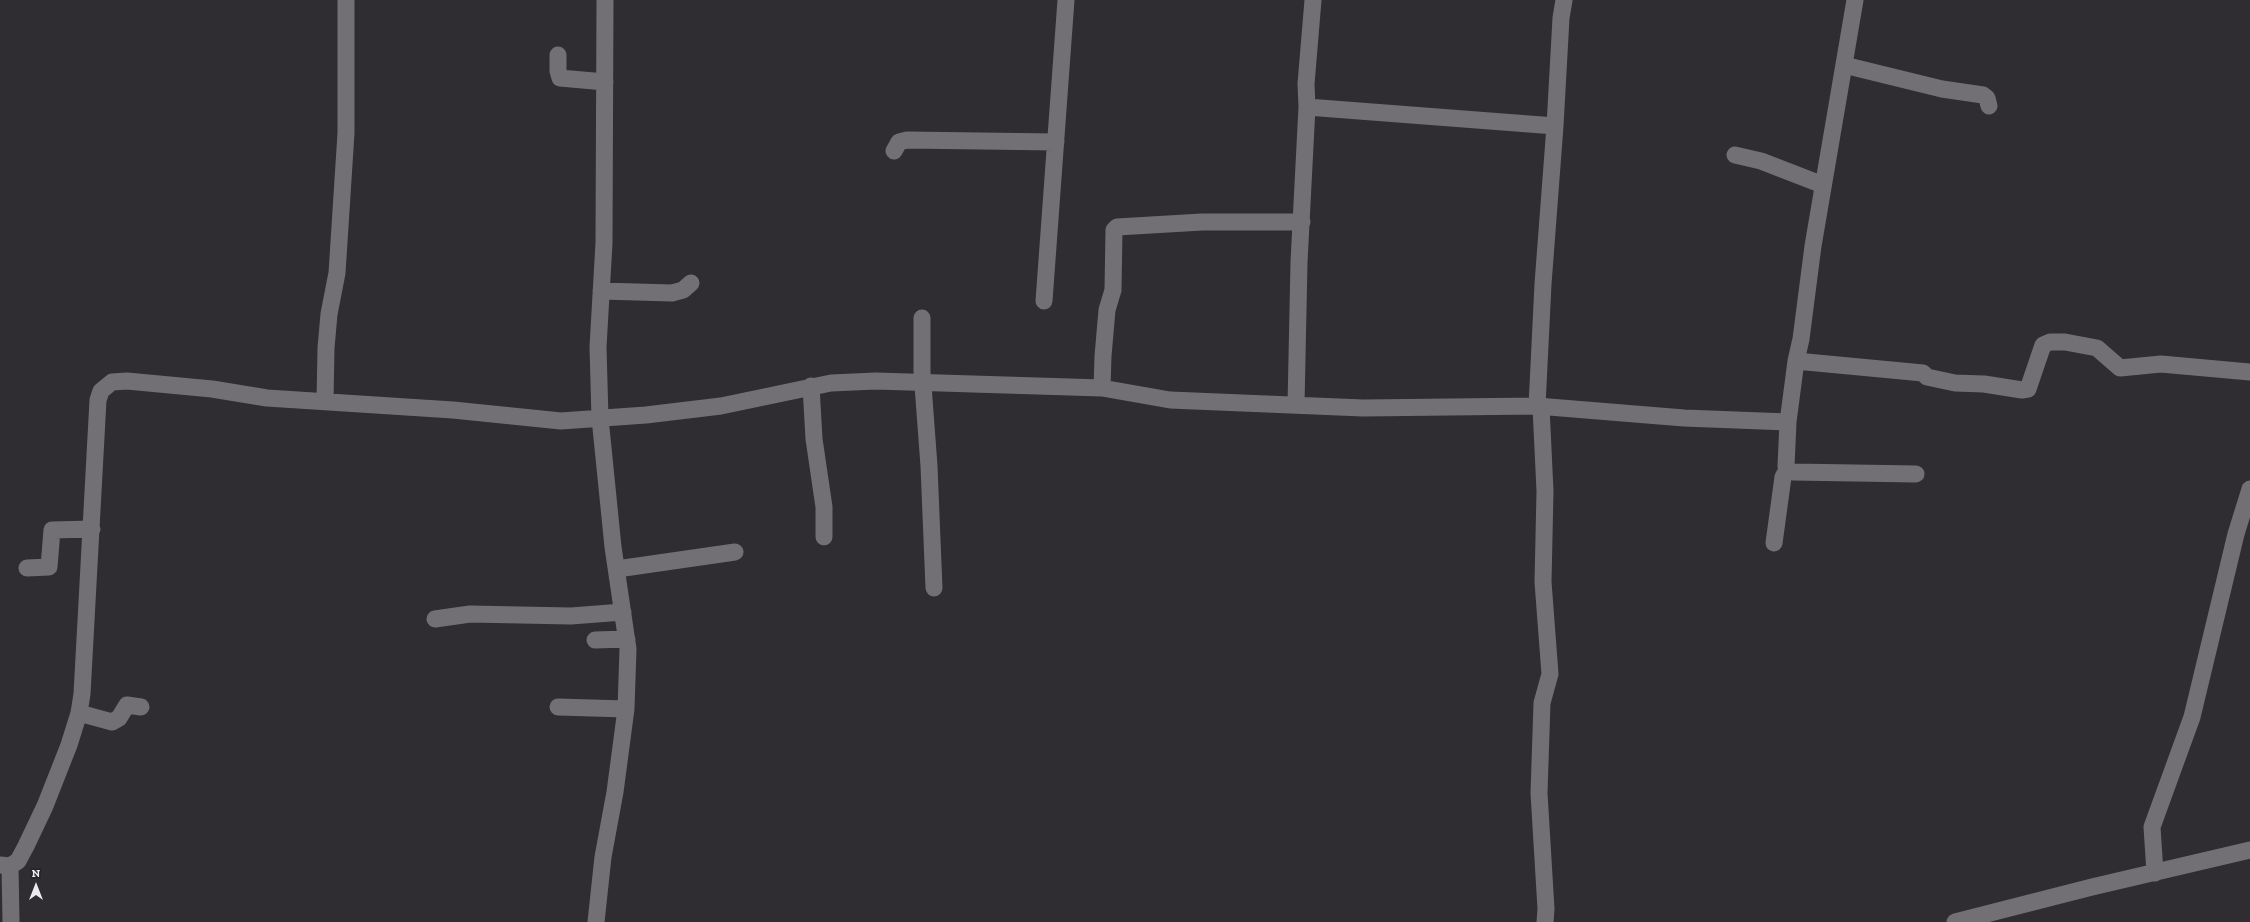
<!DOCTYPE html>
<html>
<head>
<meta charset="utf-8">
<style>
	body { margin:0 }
	#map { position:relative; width:2250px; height:922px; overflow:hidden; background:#2f2d31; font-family:"Zilla Slab",serif }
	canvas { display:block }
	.north { position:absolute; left:16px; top:866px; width:40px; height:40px; -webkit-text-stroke:3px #262327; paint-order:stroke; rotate:0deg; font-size:11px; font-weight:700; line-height:16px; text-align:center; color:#eceaed }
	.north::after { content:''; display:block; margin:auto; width:14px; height:18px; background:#eceaed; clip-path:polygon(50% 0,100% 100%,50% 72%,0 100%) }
</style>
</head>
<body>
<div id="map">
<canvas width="2250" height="922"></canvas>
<div class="north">N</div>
</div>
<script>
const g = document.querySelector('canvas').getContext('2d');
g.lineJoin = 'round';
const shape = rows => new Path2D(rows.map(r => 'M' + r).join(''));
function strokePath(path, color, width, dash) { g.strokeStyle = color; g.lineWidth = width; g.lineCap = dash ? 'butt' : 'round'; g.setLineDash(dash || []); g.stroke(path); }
strokePath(shape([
	[1855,0,1813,246,1801,339,1796,361,1788,422,1786,466,1787,470,1793,472,1916,474],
	[558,55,558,71,560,78,605,82],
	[1844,65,1942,89,1983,95,1987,98,1989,106],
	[1307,107,1555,126],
	[894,151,899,142,907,140,1056,142],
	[1735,155,1761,161,1823,185],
	[601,291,672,293,683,290,691,283],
	[1044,301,1066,0],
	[922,318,922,372,929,466,934,588],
	[1796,361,1923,373,1927,377,1955,383,1984,384,2022,390,2028,389,2043,345,2050,342,2065,342,2097,348,2120,368,2161,364,2250,372],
	[811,386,814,439,824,507,824,537],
	[1102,388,1103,356,1107,310,1113,290,1114,230,1117,227,1202,222,1302,222],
	[325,401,326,348,329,314,337,273,346,133,346,0],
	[1296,405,1299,262,1307,107,1306,84,1313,0],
	[1537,406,1543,284,1555,126,1561,18,1564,0],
	[1541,407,1545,491,1543,582,1550,674,1542,703,1539,793,1546,909,1545,922],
	[1774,543,1783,477,1787,470],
	[27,568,49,567,52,530,92,529],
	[617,569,735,552],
	[435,619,470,614,571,616,623,612],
	[595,640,627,639],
	[558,707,626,709],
	[79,713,112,722,119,718,127,705,141,707],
	[0,865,10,866,18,861,26,846,45,806,69,745,79,713,82,694,98,400,101,391,112,382,127,381,212,389,267,398,453,410,561,421,646,415,721,406,831,383,876,381,1102,388,1170,400,1363,408,1537,406,1684,418,1788,422],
	[10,866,11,922],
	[2155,873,2152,827,2192,717,2236,534,2250,489],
	[596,922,603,857,615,792,626,709,628,649,613,547,600,418,598,347,604,243,605,0],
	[1955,922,2092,887,2250,850]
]), '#737075', 17);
</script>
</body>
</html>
